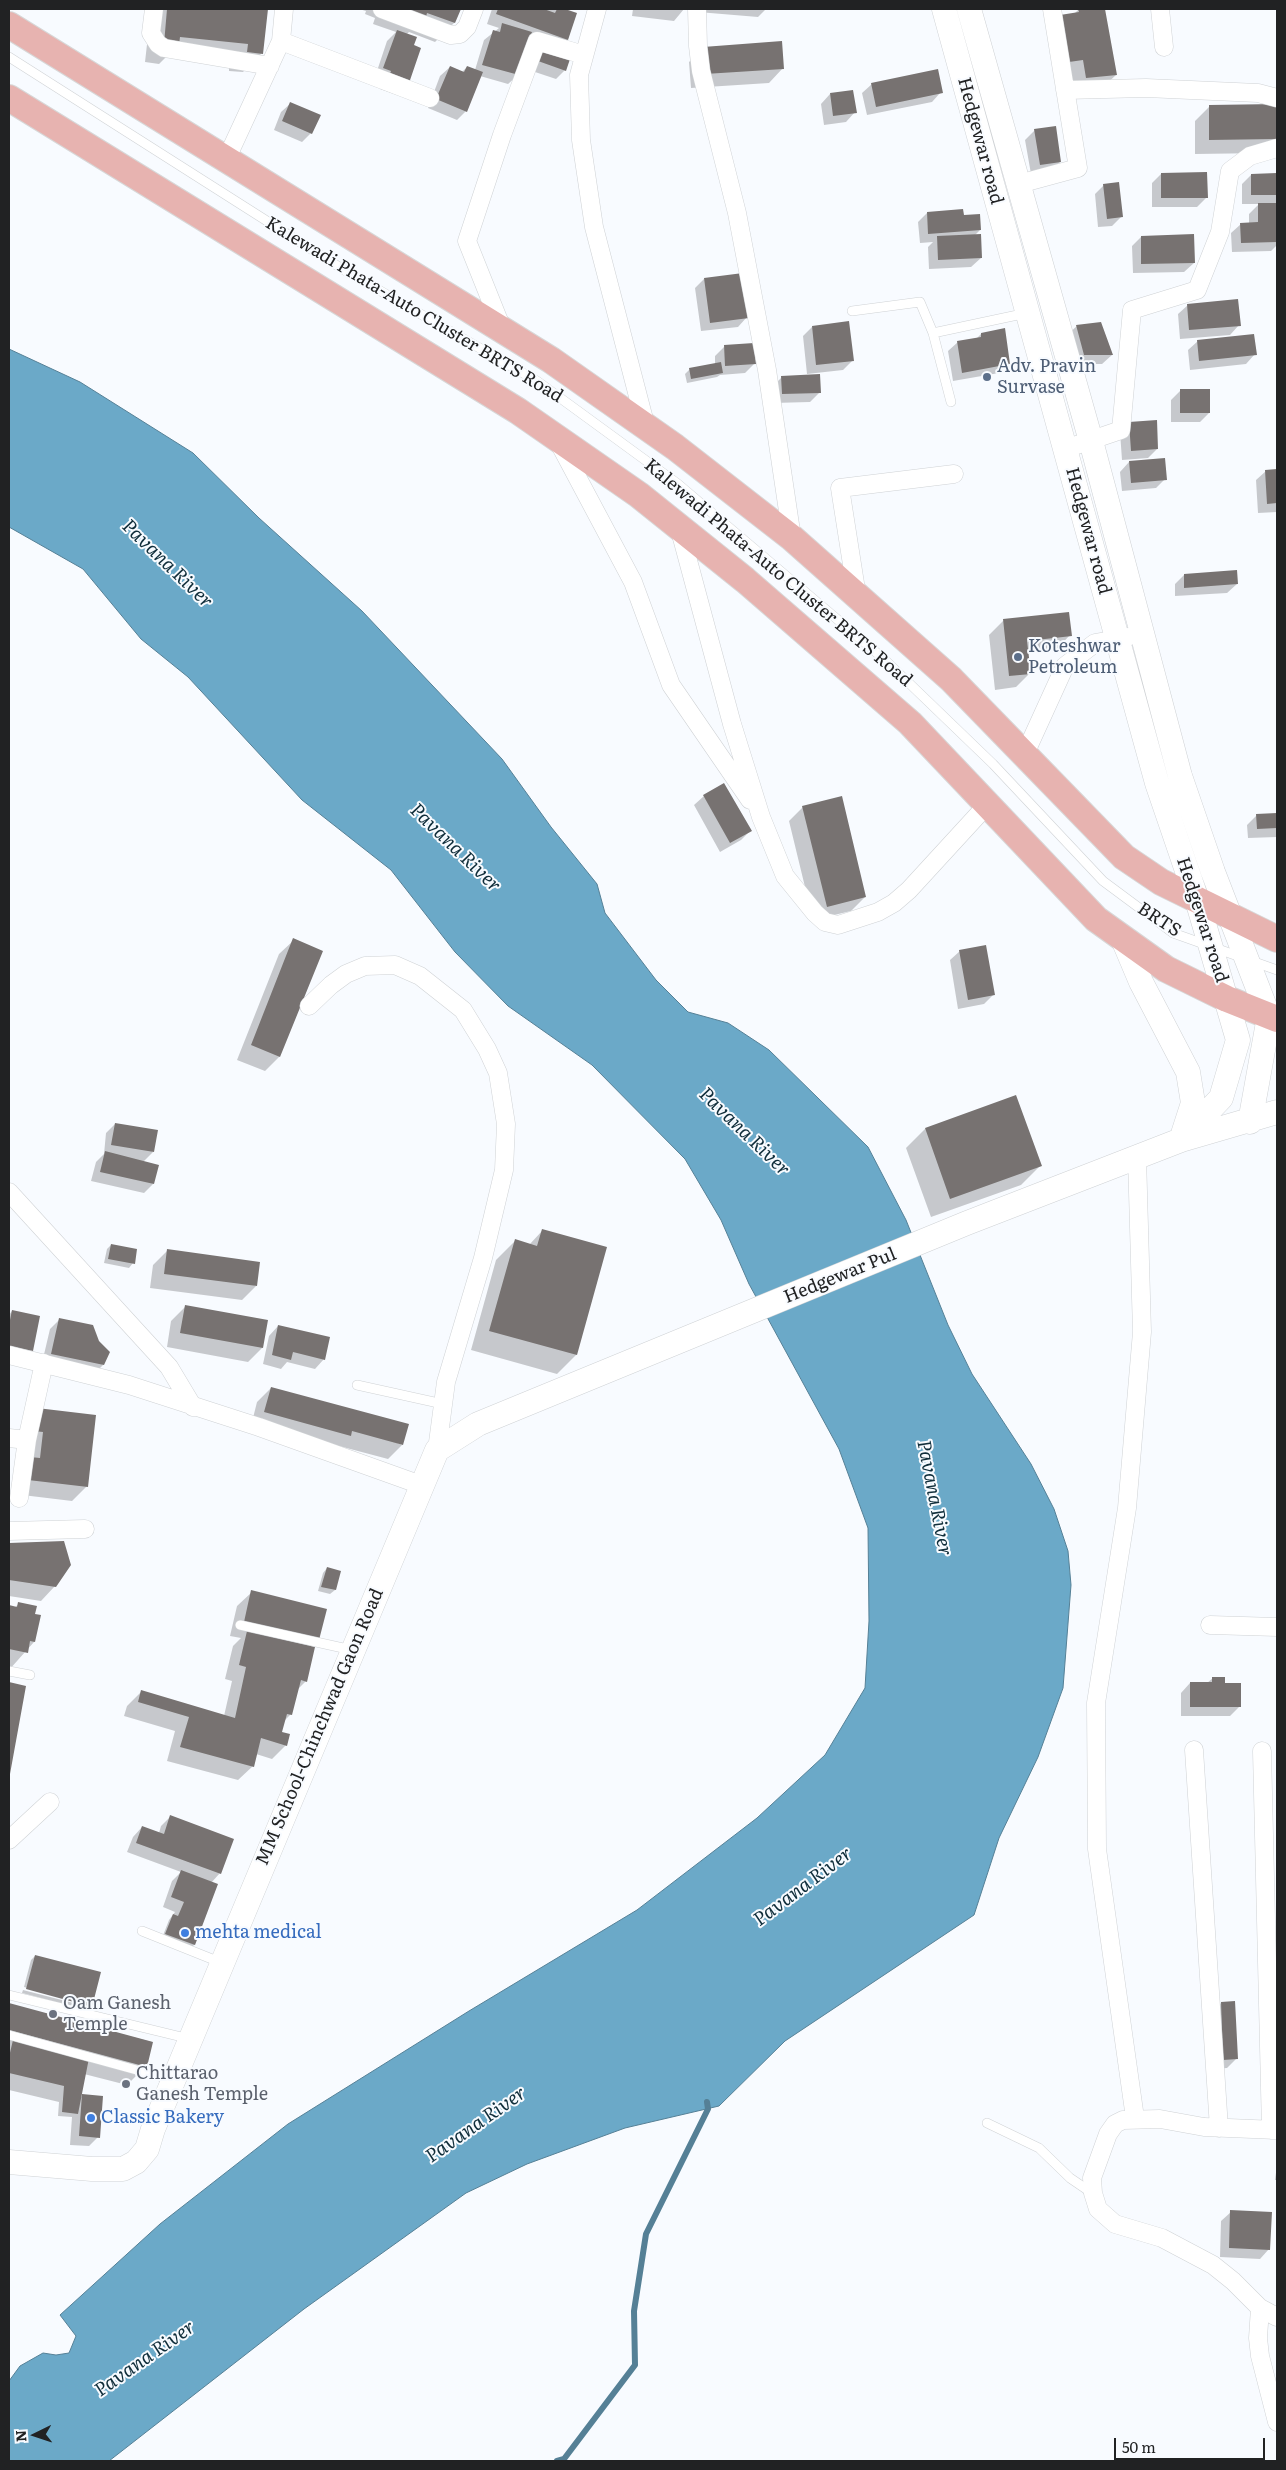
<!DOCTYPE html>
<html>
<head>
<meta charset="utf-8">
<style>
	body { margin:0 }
	#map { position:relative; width:1286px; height:2470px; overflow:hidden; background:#f8fbff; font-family:Literata,serif }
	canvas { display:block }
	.frame { position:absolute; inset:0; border:10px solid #212223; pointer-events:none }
	.north { position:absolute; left:10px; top:2410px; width:50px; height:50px; -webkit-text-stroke:4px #f8fbff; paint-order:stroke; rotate:266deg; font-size:14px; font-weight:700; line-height:20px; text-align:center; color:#212223 }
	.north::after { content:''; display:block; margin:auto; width:18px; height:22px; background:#212223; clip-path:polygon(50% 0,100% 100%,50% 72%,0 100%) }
	.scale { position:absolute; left:1114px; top:2438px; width:151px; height:22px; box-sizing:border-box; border:2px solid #212223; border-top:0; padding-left:6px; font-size:15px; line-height:18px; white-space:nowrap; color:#212223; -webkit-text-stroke:4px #f8fbff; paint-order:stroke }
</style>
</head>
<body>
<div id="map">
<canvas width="1286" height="2470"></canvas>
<div class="frame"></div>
<div class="north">N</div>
<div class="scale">50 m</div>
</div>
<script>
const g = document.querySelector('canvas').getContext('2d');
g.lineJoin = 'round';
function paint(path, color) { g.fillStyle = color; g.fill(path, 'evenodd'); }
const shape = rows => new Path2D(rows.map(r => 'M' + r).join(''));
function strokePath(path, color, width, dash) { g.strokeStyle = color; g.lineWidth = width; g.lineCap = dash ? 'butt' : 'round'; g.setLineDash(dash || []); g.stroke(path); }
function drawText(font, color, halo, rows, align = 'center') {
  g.font = font + ' Literata,serif'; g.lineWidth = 4; g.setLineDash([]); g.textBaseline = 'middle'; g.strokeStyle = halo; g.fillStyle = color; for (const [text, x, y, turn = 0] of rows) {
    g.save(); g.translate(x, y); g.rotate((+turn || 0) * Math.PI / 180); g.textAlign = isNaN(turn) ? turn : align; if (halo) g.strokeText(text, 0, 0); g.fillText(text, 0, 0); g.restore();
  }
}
const water = shape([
	[9,349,80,382,193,453,259,518,362,611,502,759,551,827,597,884,605,913,656,980,688,1012,728,1023,769,1050,868,1147,906,1220,948,1325,972,1374,1031,1464,1054,1509,1068,1551,1071,1585,1063,1688,1038,1757,999,1838,974,1915,785,2041,719,2106,625,2128,527,2164,466,2193,304,2309,109,2461,9,2461,9,2381,20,2366,43,2353,56,2355,69,2353,76,2336,60,2315,160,2224,288,2124,469,2011,637,1910,757,1818,825,1755,865,1688,869,1621,868,1528,839,1449,749,1284,721,1220,685,1159,592,1065,508,1006,455,952,391,870,302,800,188,677,141,639,83,569,9,527,9,349]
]);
paint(water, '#6ba9c8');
strokePath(water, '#558096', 1);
paint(shape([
	[151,9,266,9,262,53,243,72,229,71,229,63,166,57,159,64,145,62],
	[359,9,459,9,454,23,435,42,409,32,406,35,413,46,407,86,397,95,380,89,383,80,375,77,387,41,396,32,373,24,375,18,365,14,366,11],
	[492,9,561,9,576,14,567,40,563,44,565,70,556,79,529,70,518,75,508,84,480,76,466,111,457,120,428,108,440,76,450,67,462,72,467,67,475,70,484,40,499,28,487,24],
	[633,9,684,9,674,21,632,16],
	[698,9,766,9,758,17,698,12],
	[1079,9,1104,9,1116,75,1101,89,1072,92,1055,75,1073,15],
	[704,48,783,68,769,83,691,88,689,62],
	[872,84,941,92,932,102,867,115,862,93],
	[830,94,855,112,846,122,824,125,821,104],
	[291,103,311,133,302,142,274,130,281,112],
	[1277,106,1277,142,1266,153,1195,154,1195,121,1209,107],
	[1035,130,1060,162,1051,171,1031,174,1025,140],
	[1161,174,1207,197,1197,207,1152,207,1152,183],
	[1277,174,1277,245,1271,251,1232,252,1231,233,1241,224,1249,224,1249,214,1259,204,1242,204,1242,184,1251,175],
	[1104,185,1121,217,1112,226,1098,227,1095,194],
	[927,213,963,216,980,230,974,236,981,258,971,267,929,269,928,247,933,242,920,243,918,222],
	[1141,237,1194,263,1184,272,1133,273,1132,246],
	[704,279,747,317,738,327,701,331,695,288],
	[1188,305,1239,325,1230,335,1180,339,1178,314],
	[1077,326,1112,355,1102,364,1075,364,1067,335],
	[812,327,853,360,843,370,807,374,803,336],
	[981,334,1008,364,999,373,953,381,948,351,958,342,976,339],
	[1198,341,1255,354,1246,364,1190,370,1188,350],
	[724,347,755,363,745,373,720,375,717,377,687,383,685,374,690,369,715,364,715,356],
	[781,378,820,392,810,402,773,403,772,387],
	[1181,390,1209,413,1200,422,1171,422,1171,400],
	[1156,422,1157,449,1148,458,1122,460,1120,432],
	[1129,462,1165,479,1156,488,1122,491,1120,472],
	[1277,470,1277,512,1258,513,1256,480,1266,471],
	[1184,575,1237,584,1227,593,1175,596,1175,584],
	[1068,613,1070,635,1056,650,1027,653,1030,673,1016,687,995,690,989,635,1003,621],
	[724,785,750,831,741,840,720,852,694,805,704,796],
	[803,807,865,897,851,911,813,920,789,821],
	[1277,814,1277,837,1248,838,1247,825,1257,815],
	[294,940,321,951,279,1057,265,1071,237,1060,279,954],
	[960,951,993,995,984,1004,958,1009,950,960],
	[115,1124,153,1152,143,1162,153,1184,144,1193,91,1181,96,1162,104,1154,106,1133],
	[925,1129,1040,1166,1021,1185,931,1217,906,1148],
	[542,1231,576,1355,557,1374,471,1350,496,1260,515,1241,529,1245],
	[111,1245,133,1263,129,1268,104,1263,107,1249],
	[167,1251,256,1286,242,1300,150,1288,153,1265],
	[186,1306,267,1321,262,1348,248,1362,167,1347,171,1321],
	[12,1311,32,1350,17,1365,9,1363,9,1315],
	[59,1320,103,1365,94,1374,42,1363,50,1329],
	[278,1326,324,1359,315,1369,287,1362,281,1369,263,1364,269,1336],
	[271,1388,402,1445,388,1459,339,1446,335,1450,251,1426,257,1402],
	[37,1410,87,1486,72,1501,14,1494],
	[63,1542,55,1586,41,1601,9,1596,9,1545],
	[327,1568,340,1572,335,1590,330,1594,318,1591,323,1573],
	[252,1592,318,1639,310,1647,306,1681,297,1690,291,1714,284,1721,281,1731,286,1745,272,1759,256,1754,253,1766,238,1780,167,1761,175,1731,124,1716,127,1706,141,1692,224,1716,232,1681,225,1679,233,1646,241,1638,230,1636,237,1606],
	[19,1604,34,1615,34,1642,9,1670,9,1607,14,1608],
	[1213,1678,1223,1685,1240,1706,1230,1716,1181,1716,1181,1693,1190,1683,1207,1683],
	[9,1684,25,1687,9,1773],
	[170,1817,220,1873,211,1883,217,1885,194,1945,190,1949,162,1938,169,1920,175,1912,163,1907,172,1881,181,1872,127,1852,133,1837,142,1827,159,1833,161,1826],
	[35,1956,99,1973,91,2006,24,1987,31,1960],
	[23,1990,89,2007,86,2010,22,1993],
	[1221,2003,1236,2059,1227,2068,1214,2069,1212,2012],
	[9,2005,152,2042,146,2066,127,2085,84,2074,79,2099,83,2095,98,2137,89,2146,70,2145,72,2117,58,2116,59,2102,9,2090],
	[1277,2165,1277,2180,1275,2180],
	[1231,2212,1269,2249,1260,2259,1220,2257,1221,2221]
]), '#0003');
strokePath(shape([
	[557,2461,564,2459,635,2365,634,2311,646,2234,708,2109,707,2102]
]), '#558096', 6);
paint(shape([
	[167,9,268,9,263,54,247,52,248,44,180,37,179,45,164,44],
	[404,9,461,9,455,23,427,13,426,17],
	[498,9,544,9,555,13,557,9,565,9,577,13,568,40,496,14],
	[1078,9,1105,9,1117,75,1086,78,1083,60,1069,62,1060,15,1079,12],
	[502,23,532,32,519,75,482,65,493,30,500,32],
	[397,30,417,37,414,45,421,48,408,86,388,79,391,71,383,68],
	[546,37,574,47,566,71,538,61],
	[782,41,784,69,705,74,703,47],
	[450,66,464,72,467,66,483,72,467,112,436,99],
	[938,69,943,93,876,107,871,83],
	[853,90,857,113,833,116,830,93],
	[290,102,321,115,312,134,282,121],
	[1277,104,1277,139,1209,140,1209,105],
	[1056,126,1061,162,1040,165,1034,129],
	[1207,172,1208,198,1161,198,1161,173],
	[1277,173,1277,195,1251,195,1251,174],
	[1119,182,1123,217,1107,219,1103,184],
	[1258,203,1277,203,1277,242,1241,243,1240,223,1258,222],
	[963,209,964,215,980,214,981,230,928,234,927,212],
	[981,234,982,258,938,260,937,236],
	[1194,234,1195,263,1141,264,1141,236],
	[743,273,749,318,710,323,704,278],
	[1238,299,1241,326,1189,330,1187,304],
	[849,321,854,361,816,365,812,326],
	[1101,322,1113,355,1084,355,1076,325],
	[1005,328,1010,364,962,373,957,341,981,337,981,333],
	[1254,334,1257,355,1199,361,1197,340],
	[754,343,756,364,725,366,724,345],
	[721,362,723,373,691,379,689,368],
	[820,374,821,393,782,394,781,376],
	[1180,389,1210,389,1210,413,1180,413],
	[1157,420,1158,449,1131,451,1129,422],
	[1165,458,1167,480,1131,483,1129,461],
	[1277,469,1277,503,1267,504,1265,470],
	[1237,570,1238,584,1184,588,1184,574],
	[1069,612,1072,636,1027,641,1031,674,1009,676,1003,619],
	[724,783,752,831,730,843,703,795],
	[842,796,866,897,827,907,802,806],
	[1277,813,1277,828,1257,829,1256,814],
	[293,938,323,951,280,1057,251,1045],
	[986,945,995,995,968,1000,959,950],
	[1016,1095,1042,1166,950,1199,925,1128],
	[115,1123,158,1130,154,1152,111,1145],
	[105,1151,159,1165,154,1184,100,1172],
	[542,1229,607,1247,577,1355,489,1331,515,1239,537,1246],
	[111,1244,137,1249,135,1264,108,1259],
	[167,1249,260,1262,257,1286,164,1274],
	[185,1305,268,1320,263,1348,180,1333],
	[12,1310,40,1316,33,1351,9,1346,9,1325],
	[59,1318,93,1325,99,1341,110,1352,104,1365,51,1354],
	[278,1325,330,1337,325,1360,293,1352,291,1360,272,1355],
	[271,1387,409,1424,403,1445,352,1431,351,1436,264,1412],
	[37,1408,96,1415,88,1487,28,1480,30,1457,40,1458,43,1432,33,1431],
	[64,1541,71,1565,56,1587,9,1580,9,1543],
	[327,1567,341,1571,336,1590,321,1587],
	[251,1590,327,1609,319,1640,244,1622],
	[18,1602,37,1606,35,1614,41,1615,35,1642,30,1641,28,1653,9,1649,9,1605,17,1607],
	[247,1631,315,1647,307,1682,301,1680,292,1715,287,1714,282,1732,290,1734,287,1746,261,1738,254,1767,180,1747,189,1717,138,1702,141,1690,235,1718,246,1667,239,1665],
	[1212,1677,1225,1677,1225,1683,1241,1683,1241,1707,1190,1707,1190,1682,1212,1682],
	[9,1682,26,1686,10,1774,9,1774],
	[170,1815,234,1839,221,1874,136,1843,142,1826,164,1834],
	[181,1870,218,1884,195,1945,165,1934,173,1914,178,1916,184,1902,171,1897],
	[35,1955,101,1972,92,2007,26,1989],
	[1235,2001,1238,2059,1223,2060,1221,2002],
	[9,2003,153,2042,147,2067,9,2030],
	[13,2040,89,2058,78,2114,62,2112,64,2086,9,2073,9,2057],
	[82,2094,103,2096,100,2138,79,2136],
	[1230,2210,1272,2212,1270,2250,1229,2248]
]), '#777271');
const service = shape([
	[9,57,344,270,537,381,678,484,884,659,993,764,1103,881,1173,933,1277,970],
	[852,311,920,302,933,333,951,402],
	[933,333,1027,313],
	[357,1385,443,1404],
	[240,1625,352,1650],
	[9,1671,30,1675],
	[142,1931,222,1963],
	[9,1995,190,2039],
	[9,2035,173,2080],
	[987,2123,1039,2148,1070,2178,1092,2193]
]);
const minor = shape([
	[154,9,151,33,158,44,164,48,270,66],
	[382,9,451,35,460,34,467,27,474,9],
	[597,9,579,75,581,140,594,227,646,427],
	[697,9,698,46,701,71,737,213,767,370,792,538],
	[1160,9,1164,47],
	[281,41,430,98],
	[1065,90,1146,88,1258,93,1277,98],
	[226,160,281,41,284,9],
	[1019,184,1078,168,1052,9],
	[503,331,467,241,502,135,537,41,584,55],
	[559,443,633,582,671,685,750,800],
	[1065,449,1121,430,1132,310,1197,290,1220,232,1230,171,1250,156,1277,148],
	[679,527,732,724,761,817,785,876,815,913,825,922,838,925,878,912,894,903,909,890,987,805],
	[857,596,840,488,954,474],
	[1024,756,1065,666,1095,643,1128,637],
	[309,1006,331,985,346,974,365,966,395,965,420,976,463,1010,487,1049,498,1073,506,1124,504,1170,483,1258,446,1382,437,1450],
	[9,1192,169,1367,193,1407],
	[9,1355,129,1385,259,1427,421,1485],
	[9,1438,27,1440],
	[19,1498,27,1440,44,1363],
	[9,1531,85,1529],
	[1210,1625,1277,1627],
	[1194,1750,1219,2128],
	[1262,1751,1271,2130],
	[9,1840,50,1802],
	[1135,2118,1097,1849,1096,1703,1127,1508,1142,1332,1137,1157],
	[1277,2130,1204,2127,1160,2119,1123,2120,1115,2124,1108,2134,1092,2178,1093,2193,1098,2209,1115,2224,1162,2238,1213,2265,1233,2281,1260,2308,1277,2317],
	[1260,2308,1258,2338,1260,2356,1277,2422]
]);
const secondary = shape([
	[944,9,1157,783,1197,900,1238,1040,1221,1098,1181,1140],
	[969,9,1091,441,1180,776,1213,872,1269,1017,1250,1122],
	[1122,937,1141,982,1188,1072,1193,1103,1183,1134],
	[9,2162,92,2169,123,2169,136,2162,147,2149,153,2129,437,1450,478,1424,967,1223,1181,1140,1277,1112]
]);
const primary = shape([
	[9,25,551,360,675,447,792,538,951,679,1124,857,1161,882,1277,939],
	[9,98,518,411,639,495,745,580,910,723,1096,919,1166,969,1227,999,1277,1019]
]);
strokePath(service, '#cfd2d5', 10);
strokePath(minor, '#cfd2d5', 19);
strokePath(secondary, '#cfd2d5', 25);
strokePath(primary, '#d7d7d7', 28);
strokePath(service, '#fff', 9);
strokePath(minor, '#fff', 18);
strokePath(secondary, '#fff', 24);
strokePath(primary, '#e7b3b0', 26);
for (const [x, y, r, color] of [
	[987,377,5,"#5c6f8a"],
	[1018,657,5,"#5c6f8a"],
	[185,1933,5,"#3f7fe0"],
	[53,2014,5,"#6b7280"],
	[126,2084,5,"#6b7280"],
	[91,2118,5,"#3f7fe0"]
]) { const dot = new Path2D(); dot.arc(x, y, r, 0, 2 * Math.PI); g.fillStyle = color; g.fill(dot); strokePath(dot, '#f8fbff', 2); }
drawText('18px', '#212223', '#f8fbff', [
	["Hedgewar road",980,141,75],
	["Kalewadi Phata-Auto Cluster BRTS Road",414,310,31],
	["Hedgewar road",1088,531,75],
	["Kalewadi Phata-Auto Cluster BRTS Road",778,573,40],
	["BRTS",1159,920,33],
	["Hedgewar road",1202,920,72],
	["Hedgewar Pul",840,1276,-22],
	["MM School-Chinchwad Gaon Road",320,1727,-67]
]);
drawText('18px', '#4e5e75', '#f8fbff', [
	["Adv. Pravin",997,367],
	["Survase",997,388],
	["Koteshwar",1028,647],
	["Petroleum",1028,668]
], 'left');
drawText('18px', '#366cbe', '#f8fbff', [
	["mehta medical",195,1933],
	["Classic Bakery",101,2118]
], 'left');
drawText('18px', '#5b616d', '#f8fbff', [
	["Oam Ganesh",63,2004],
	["Temple",63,2025],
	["Chittarao",136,2074],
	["Ganesh Temple",136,2095]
], 'left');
drawText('italic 19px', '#102e3b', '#f8fbff', [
	["Pavana River",167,564,44],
	["Pavana River",455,848,44],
	["Pavana River",744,1132,44],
	["Pavana River",934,1498,79],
	["Pavana River",803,1887,-37],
	["Pavana River",476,2125,-35],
	["Pavana River",145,2359,-35]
]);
</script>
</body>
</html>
